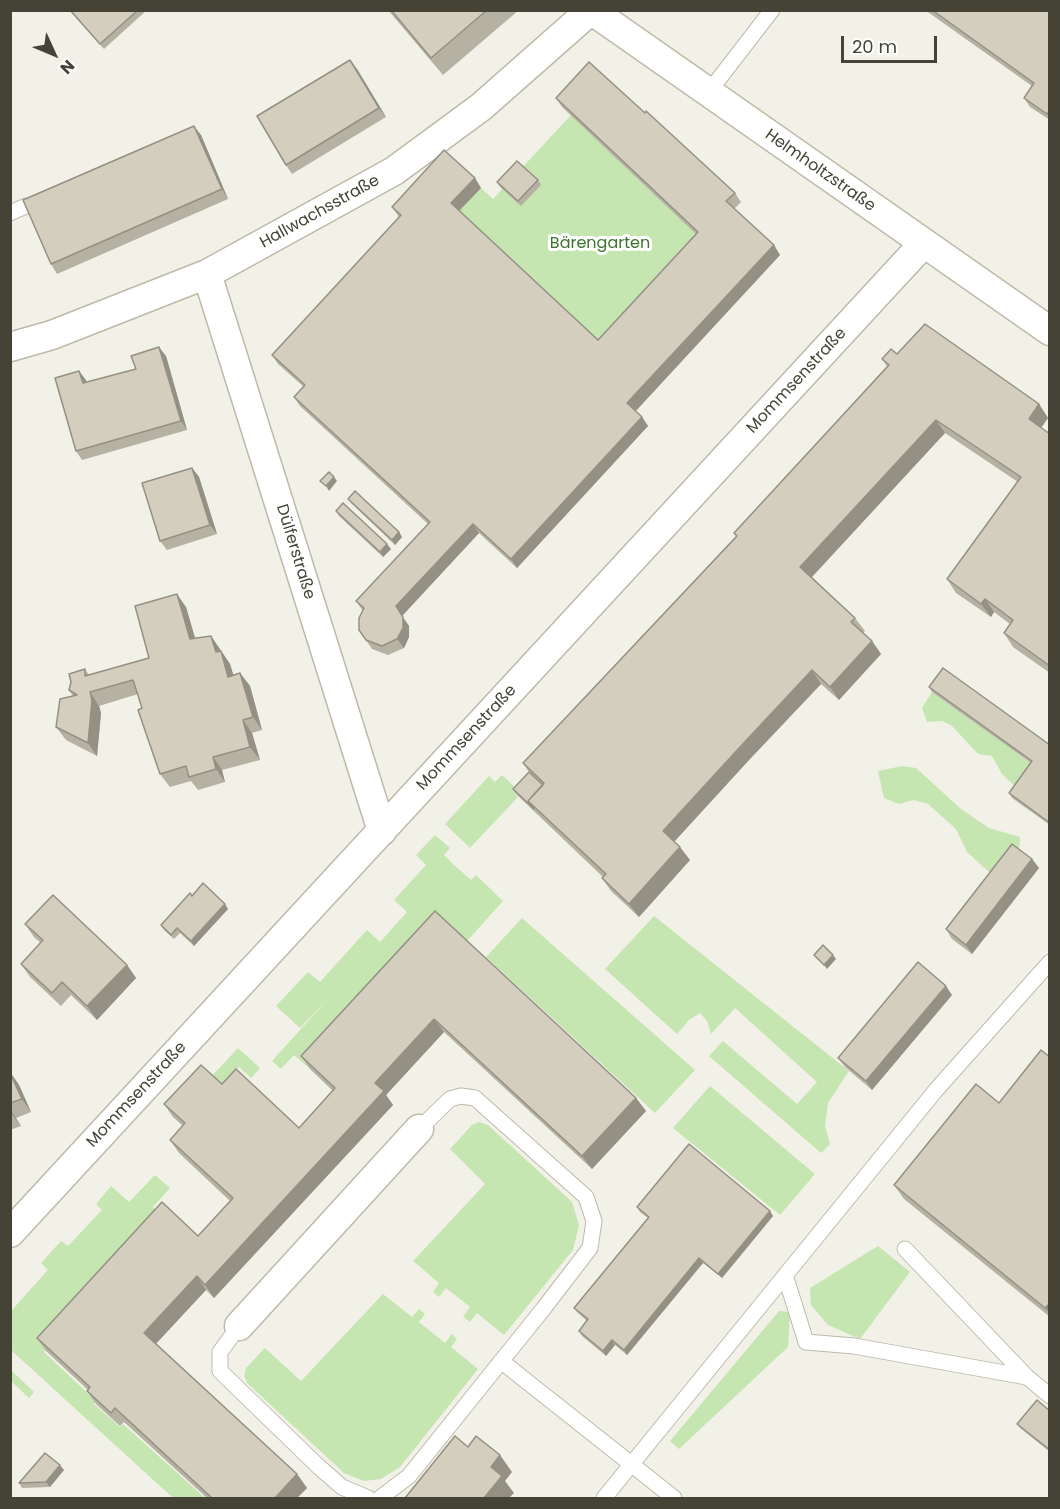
<!DOCTYPE html>
<html>
<head>
<meta charset="utf-8">
<style>
	body { margin:0 }
	#map { position:relative; width:1060px; height:1509px; overflow:hidden; background:#f2f1e7; font-family:Poppins,sans-serif }
	canvas { display:block }
	.frame { position:absolute; inset:0; border:12px solid #454236; pointer-events:none }
	.north { position:absolute; left:24px; top:24px; width:60px; height:60px; -webkit-text-stroke:4px #fff; paint-order:stroke; rotate:134deg; font-size:16px; font-weight:700; line-height:24px; text-align:center; color:#454236 }
	.north::after { content:''; display:block; margin:auto; width:21px; height:27px; background:#454236; clip-path:polygon(50% 0,100% 100%,50% 72%,0 100%) }
	.scale { position:absolute; left:841px; top:36px; width:96px; height:27px; box-sizing:border-box; border:3px solid #454236; border-top:0; padding-left:8px; font-size:18px; line-height:21px; white-space:nowrap; color:#454236; -webkit-text-stroke:4px #fff; paint-order:stroke }
</style>
</head>
<body>
<div id="map">
<canvas width="1060" height="1509"></canvas>
<div class="frame"></div>
<div class="north">N</div>
<div class="scale">20 m</div>
</div>
<script>
const g = document.querySelector('canvas').getContext('2d');
g.lineJoin = 'round';
function paint(path, color) { g.fillStyle = color; g.fill(path, 'evenodd'); }
const shape = rows => new Path2D(rows.map(r => 'M' + r).join(''));
function strokePath(path, color, width, dash) { g.strokeStyle = color; g.lineWidth = width; g.lineCap = dash ? 'butt' : 'round'; g.setLineDash(dash || []); g.stroke(path); }
function drawText(font, color, halo, rows, align = 'center') {
  g.font = font + ' Poppins,sans-serif'; g.lineWidth = 6; g.setLineDash([]); g.textBaseline = 'middle'; g.strokeStyle = halo; g.fillStyle = color; for (const [text, x, y, turn = 0] of rows) {
    g.save(); g.translate(x, y); g.rotate((+turn || 0) * Math.PI / 180); g.textAlign = isNaN(turn) ? turn : align; if (halo) g.strokeText(text, 0, 0); g.fillText(text, 0, 0); g.restore();
  }
}
paint(shape([
	[571,115,704,241,604,349,458,212,481,188,493,199],
	[932,692,1035,766,1018,789,1002,774,992,756,978,754,951,725,942,721,927,722,922,708],
	[902,766,916,768,961,809,989,828,1020,837,1019,853,998,880,967,852,956,829,928,804,914,800,899,804,884,798,878,771],
	[502,775,518,790,515,794,518,797,470,848,445,824,489,776,495,782],
	[435,835,450,848,444,855,452,863,471,880,476,875,503,901,467,941,444,921,310,1069,294,1055,281,1069,272,1061,329,998,300,1028,276,1006,308,972,320,982,367,930,380,942,407,912,394,900,426,865,416,855],
	[654,916,849,1071,828,1103,825,1126,830,1144,821,1153,709,1056,723,1041,797,1104,817,1082,735,1008,711,1034,707,1021,700,1013,689,1020,677,1034,605,969],
	[522,918,695,1070,655,1113,486,957],
	[238,1048,260,1068,251,1078,239,1067,220,1086,211,1077],
	[710,1086,815,1174,780,1215,673,1128],
	[479,1122,488,1125,572,1202,579,1225,573,1250,504,1335,477,1313,470,1322,463,1317,470,1307,446,1288,439,1297,433,1292,439,1283,413,1261,485,1184,450,1149,472,1125],
	[155,1175,170,1188,153,1207,166,1219,44,1352,96,1401,94,1404,120,1427,123,1424,205,1498,173,1498,11,1350,11,1311,48,1270,41,1263,61,1241,68,1246,102,1210,96,1204,111,1186,129,1202],
	[878,1246,910,1272,860,1339,828,1325,811,1305,810,1288],
	[383,1294,412,1317,419,1309,425,1314,419,1322,445,1343,452,1334,457,1339,451,1347,478,1369,400,1467,381,1479,364,1481,344,1473,247,1383,244,1376,246,1368,265,1348,301,1381],
	[779,1311,790,1312,788,1347,679,1449,670,1441],
	[11,1370,34,1392,29,1398,11,1381]
]), '#c5e5b1');
const lane = shape([
	[708,93,772,10],
	[10,213,26,206],
	[905,1249,1027,1377,1050,1396],
	[786,1278,806,1342,854,1346,1027,1377],
	[239,1326,220,1352,220,1371,319,1467,342,1487,368,1498],
	[501,1361,674,1498],
	[380,1498,409,1476,544,1308,590,1248,594,1221,586,1197,475,1098,461,1096,450,1099,419,1129],
	[604,1498,936,1090,1050,962]
]);
const street = shape([
	[591,10,1050,331],
	[207,274,382,831],
	[10,347,52,335,207,274,394,171,481,107,591,10],
	[10,1233,924,243],
	[239,1326,419,1129]
]);
strokePath(lane, '#bdbaaa', 17);
strokePath(street, '#bdbaaa', 31);
strokePath(lane, '#fff', 15);
strokePath(street, '#fff', 28);
paint(shape([
	[69,10,147,10,104,49],
	[388,10,519,10,443,75],
	[925,10,1050,10,1050,120,1030,107,1024,98,1032,86],
	[357,69,386,117,292,174,286,165],
	[556,98,645,113,735,193,741,202,734,209,774,245,780,255,635,411,642,417,648,426,517,568,479,533,402,616,409,626,409,637,404,648,388,655,372,649,359,630,363,611,356,601,428,524,300,406,294,397,304,387,278,364,272,355,399,217,392,207,475,178,481,188,459,211,598,340,696,234,562,107],
	[201,135,228,199,57,274,51,264],
	[538,180,541,185,521,206,500,187,497,182],
	[897,354,1039,404,1048,418,1041,428,1050,434,1050,673,1013,647,1004,633,1010,624,994,612,991,617,956,593,947,579,1018,482,945,433,812,577,855,618,865,631,863,633,872,641,881,654,839,700,821,684,749,760,674,842,690,860,639,917,611,891,602,878,603,877,516,794,513,789,529,772,523,763,736,536,734,533,887,366,882,359],
	[166,356,187,430,82,460,76,451,79,371,86,383,136,369],
	[192,468,199,477,217,534,167,550,160,541],
	[348,499,399,532,402,537,395,545,351,503],
	[336,511,391,549,383,557,339,516],
	[186,607,195,638,211,636,230,664,233,675,240,673,250,686,262,730,252,733,260,760,222,770,225,782,198,790,191,781,170,787,160,774,138,694,99,706,101,713,97,756,66,740,56,727,73,696,69,690,85,669,89,675,149,658],
	[929,687,1050,745,1050,825,1012,798,1009,793,1031,763,932,692],
	[1032,859,1039,868,972,954,952,939,946,929],
	[192,896,225,904,228,909,194,946,180,933,174,939,164,930,161,925],
	[435,911,636,1098,646,1111,592,1169,444,1032,386,1095,393,1105,214,1298,206,1290,156,1343,297,1474,307,1488,297,1498,207,1498,124,1422,120,1426,96,1404,87,1391,88,1390,46,1351,37,1338,198,1236,230,1201,179,1153,170,1140,183,1126,173,1117,164,1104,222,1084,299,1128,333,1091,310,1069,301,1056],
	[25,924,127,965,136,978,97,1020,71,995,61,1006,30,977,21,964,41,943,34,937],
	[952,995,872,1090,845,1067,838,1058],
	[1050,1057,1050,1317,904,1199,894,1185,999,1103],
	[10,1072,19,1085,31,1112,16,1118,21,1126,10,1130],
	[637,1207,770,1211,773,1216,722,1278,703,1263,627,1355,615,1345,606,1356,582,1336,579,1331,587,1321,577,1312,574,1308,648,1218,640,1212],
	[1050,1411,1050,1452,1020,1428,1017,1424],
	[64,1470,50,1487,22,1488,19,1483]
]), '#b5b1a3');
paint(shape([
	[350,60,357,69,386,117,379,108],
	[194,126,201,135,228,199,222,189],
	[475,178,481,188,458,212,451,203],
	[774,245,780,255,634,413,627,403],
	[159,347,166,356,187,430,181,421],
	[79,371,86,380,89,393,83,383],
	[1039,404,1048,418,1038,432,1029,419],
	[642,417,648,426,517,568,511,559],
	[936,420,945,433,809,580,800,567],
	[192,468,199,477,217,534,210,525],
	[334,477,337,481,329,491,326,486],
	[473,524,479,533,402,616,409,626,409,637,404,648,397,639,396,606],
	[399,532,402,537,395,545,392,540],
	[387,544,391,549,383,557,380,552],
	[177,594,186,607,199,652,190,639],
	[985,599,994,612,991,617,981,604],
	[211,636,230,664,238,690,228,677,216,652],
	[872,641,881,654,839,700,830,687],
	[812,670,821,684,749,760,672,844,663,831,740,747],
	[240,673,250,686,262,730,253,717],
	[90,692,99,706,101,713,97,756,88,743],
	[243,720,252,733,260,760,250,747],
	[213,757,222,770,225,782,216,769],
	[680,847,690,860,639,917,629,904],
	[1032,859,1039,868,972,954,966,945],
	[225,904,228,909,194,946,191,941],
	[833,955,836,959,827,969,824,965],
	[127,965,136,978,97,1020,87,1006],
	[946,986,952,995,872,1090,866,1081],
	[434,1019,444,1032,386,1095,393,1105,214,1298,205,1285,375,1083],
	[10,1072,19,1085,31,1112,22,1099],
	[636,1098,646,1111,592,1169,582,1156],
	[10,1109,16,1118,21,1126,11,1113],
	[770,1211,773,1216,722,1278,718,1274],
	[699,1258,703,1263,627,1355,624,1350],
	[197,1276,206,1290,154,1346,144,1333],
	[1050,1303,1050,1314,1045,1308],
	[612,1340,615,1345,606,1356,603,1351],
	[500,1455,512,1472,505,1481,514,1493,509,1498,484,1498,491,1467],
	[60,1465,64,1470,50,1487,46,1482],
	[297,1474,307,1488,297,1498,275,1498]
]), '#949084');
const building = shape([
	[70,10,138,10,100,44,70,10],
	[391,10,487,10,431,58,391,10],
	[932,10,1050,10,1050,110,1047,114,1024,98,1034,83,932,10],
	[350,60,379,108,286,165,257,116,350,60],
	[589,62,645,113,646,111,735,193,726,201,774,245,627,403,642,417,511,559,473,524,396,606,403,617,403,628,397,639,382,646,366,640,359,630,359,618,364,608,356,601,430,522,294,397,305,385,272,355,401,215,392,207,444,150,475,178,451,203,598,340,698,232,556,98,589,62],
	[194,126,222,189,51,264,23,200,194,126],
	[517,161,538,180,518,201,497,182,517,161],
	[925,324,1039,404,1029,419,1050,434,1050,666,1004,633,1013,620,985,599,981,604,947,579,1021,477,936,420,800,567,855,618,851,622,872,641,830,687,812,670,740,747,663,831,680,847,629,904,602,878,606,874,528,801,544,783,523,763,737,536,734,533,889,365,882,359,891,349,897,354,925,324],
	[159,347,181,421,76,451,55,378,79,371,83,383,136,369,131,356,159,347],
	[192,468,210,525,160,541,142,483,192,468],
	[329,472,334,477,326,486,320,481,329,472],
	[355,491,399,532,392,540,348,499,355,491],
	[343,503,387,544,380,552,336,511,343,503],
	[177,594,190,639,211,636,216,652,221,651,228,677,240,673,253,717,243,720,250,747,213,757,216,769,189,777,186,766,160,774,138,710,142,708,133,680,90,692,92,700,88,743,56,727,60,699,77,695,69,690,71,682,69,674,85,669,85,676,149,658,135,606,177,594],
	[943,668,1050,745,1050,823,1009,793,1032,761,929,687,943,668],
	[529,772,543,785,528,801,534,809,513,789,529,772],
	[1012,844,1032,859,966,945,946,929,1012,844],
	[203,883,225,904,191,941,177,928,171,935,161,925,190,893,192,896,203,883],
	[53,895,127,965,87,1006,62,982,52,993,21,964,43,940,25,924,53,895],
	[435,911,636,1098,582,1156,434,1019,375,1083,384,1091,205,1285,197,1276,144,1333,297,1474,275,1498,212,1498,115,1408,111,1413,87,1391,90,1387,37,1338,162,1202,198,1236,233,1198,170,1140,185,1123,164,1104,201,1065,222,1084,236,1069,299,1128,335,1088,301,1056,435,911],
	[823,945,833,955,824,965,814,955,823,945],
	[918,962,946,986,866,1081,838,1058,918,962],
	[1041,1050,1050,1057,1050,1303,1045,1308,894,1185,976,1084,999,1103,1041,1050],
	[10,1073,22,1099,10,1103,10,1073],
	[689,1144,770,1211,718,1274,699,1258,624,1350,612,1340,603,1351,579,1331,588,1319,574,1308,649,1217,637,1207,689,1144],
	[1037,1400,1050,1411,1050,1450,1017,1424,1037,1400],
	[455,1436,468,1447,476,1436,500,1455,491,1467,502,1476,484,1498,405,1498,455,1436],
	[45,1453,60,1465,46,1482,19,1483,45,1453]
]);
paint(building, '#d3cebd');
strokePath(building, '#949084', 1.5);
drawText('16px', '#454236', '#fff', [
	["Helmholtzstraße",820,171,35],
	["Hallwachsstraße",320,212,-29],
	["Mommsenstraße",797,381,-47],
	["Dülferstraße",295,552,73],
	["Mommsenstraße",467,738,-47],
	["Mommsenstraße",137,1095,-47]
]);
drawText('16px', '#3b742c', '#fff', [
	["Bärengarten",600,244]
]);
</script>
</body>
</html>
